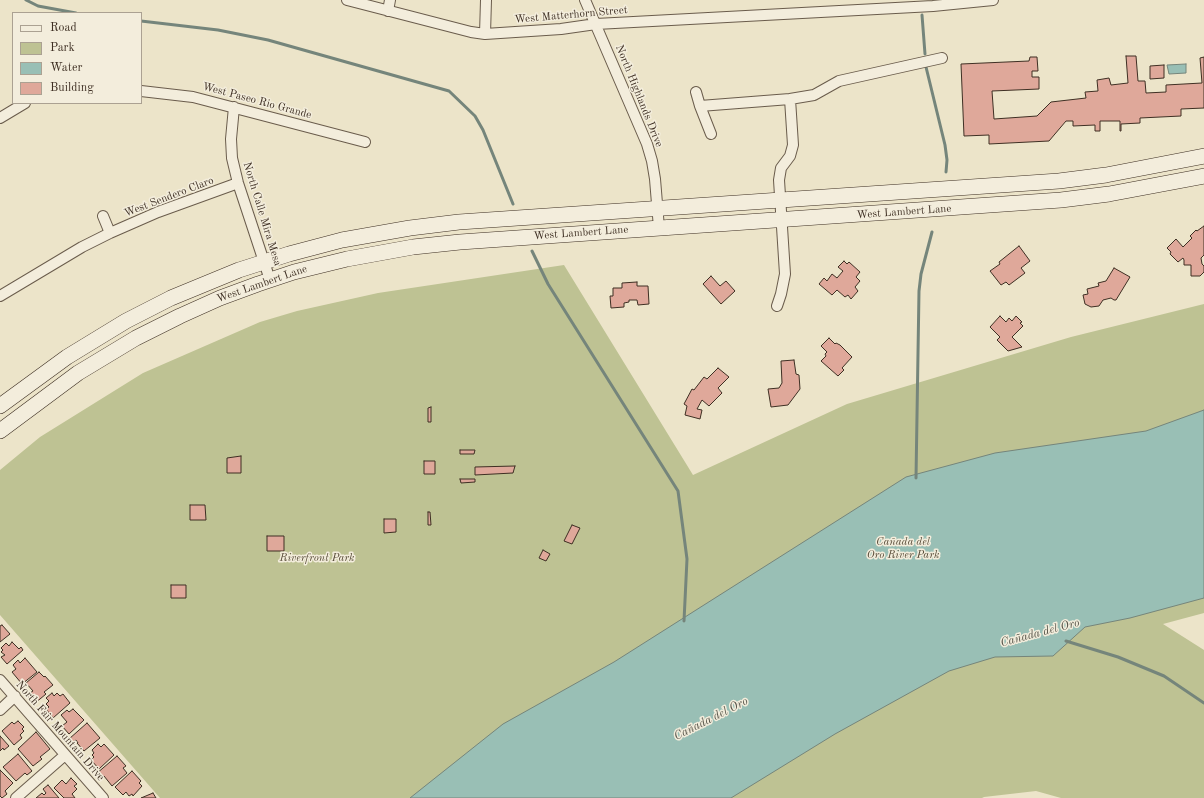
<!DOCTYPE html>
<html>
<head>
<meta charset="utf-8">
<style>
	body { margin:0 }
	#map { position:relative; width:1204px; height:798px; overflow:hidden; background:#ece4c9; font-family:"Old Standard TT",serif }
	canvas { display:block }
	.legend { position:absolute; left:12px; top:12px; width:130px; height:92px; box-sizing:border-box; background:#f3eddc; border:1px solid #aba192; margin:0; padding:5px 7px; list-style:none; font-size:12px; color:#3e2f23 }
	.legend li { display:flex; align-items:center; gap:8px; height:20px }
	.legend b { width:20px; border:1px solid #aba192 }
</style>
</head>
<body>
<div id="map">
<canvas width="1204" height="798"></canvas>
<ul class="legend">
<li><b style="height:5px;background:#f3eddc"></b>Road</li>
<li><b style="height:11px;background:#bec293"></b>Park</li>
<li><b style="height:11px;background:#99bfb5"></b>Water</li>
<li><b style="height:11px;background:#dfa89a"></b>Building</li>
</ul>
</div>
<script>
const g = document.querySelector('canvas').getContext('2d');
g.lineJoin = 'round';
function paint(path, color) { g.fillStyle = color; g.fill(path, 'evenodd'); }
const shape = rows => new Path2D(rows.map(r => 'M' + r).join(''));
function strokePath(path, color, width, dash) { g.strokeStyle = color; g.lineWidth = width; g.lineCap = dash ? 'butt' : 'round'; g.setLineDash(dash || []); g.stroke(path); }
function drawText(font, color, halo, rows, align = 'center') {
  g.font = font + ' "Old Standard TT",serif'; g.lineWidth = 3; g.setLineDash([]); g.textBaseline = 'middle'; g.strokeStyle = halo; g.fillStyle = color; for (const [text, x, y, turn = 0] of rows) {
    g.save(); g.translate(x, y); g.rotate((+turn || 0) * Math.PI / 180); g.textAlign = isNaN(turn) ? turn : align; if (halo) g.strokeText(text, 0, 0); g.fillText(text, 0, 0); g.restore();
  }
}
paint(shape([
	[564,265,693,475,847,404,1071,337,1204,304,1204,613,1163,624,1204,650,1204,798,1061,798,1036,791,984,797,982,798,160,798,0,615,0,470,40,437,143,373,260,322,297,311,378,293]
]), '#bec293');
const water = shape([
	[1186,64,1186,73,1169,74,1167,65,1186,64],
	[1204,410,1204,598,1130,618,1085,627,1053,656,995,657,949,671,835,734,731,798,410,798,503,724,614,662,906,477,995,453,1146,431,1204,410]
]);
paint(water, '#99bfb5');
strokePath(water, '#75857b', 1);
strokePath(shape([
	[26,0,38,6,76,13],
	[922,15,925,54],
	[141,21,218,30,268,40,449,91,475,116,483,130,513,204],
	[926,67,945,145,947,160,946,172],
	[532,251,548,284,678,491,687,559,684,621],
	[916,478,919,291,921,274,932,232],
	[1066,641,1118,657,1164,676,1204,703]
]), '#75857b', 3);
const building = shape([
	[1126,56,1136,56,1138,81,1145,81,1146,93,1166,92,1166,85,1202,83,1200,58,1204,57,1204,108,1181,109,1181,116,1140,118,1140,123,1121,124,1121,131,1120,131,1120,121,1100,121,1100,131,1095,131,1095,125,1073,126,1073,121,1066,121,1049,141,989,144,989,135,964,136,961,64,1029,61,1030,57,1037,57,1038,71,1032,71,1032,77,1039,77,1039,89,992,91,994,119,1037,116,1051,102,1086,98,1085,92,1098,91,1097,80,1109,78,1111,85,1128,83,1126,56],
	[1164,65,1164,78,1150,79,1150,66,1164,65],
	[1204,226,1204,255,1201,258,1202,264,1204,266,1204,272,1200,276,1191,276,1191,265,1184,265,1184,260,1183,258,1178,262,1170,254,1171,252,1167,248,1176,239,1183,247,1192,238,1190,236,1196,230,1197,231,1204,226],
	[1019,246,1030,261,1021,268,1025,273,1009,285,1006,282,1001,285,990,271,1000,264,999,262,1019,246],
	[844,261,847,264,849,262,860,272,856,277,860,281,855,287,858,291,851,299,848,295,845,297,837,290,832,295,819,284,824,278,827,281,832,274,837,278,843,271,838,267,844,261],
	[1114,268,1130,277,1116,300,1114,300,1111,298,1103,300,1099,306,1091,307,1085,304,1083,295,1088,294,1087,289,1099,286,1098,283,1106,281,1114,268],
	[711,276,720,286,726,281,735,291,721,304,703,284,711,276],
	[637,282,637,286,648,286,649,304,638,305,637,300,629,300,629,302,624,303,624,307,611,308,610,296,613,296,613,288,622,288,622,283,637,282],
	[1000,316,1006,322,1009,318,1012,321,1016,316,1022,322,1020,323,1023,326,1012,337,1022,347,1008,351,997,340,1000,337,990,327,1000,316],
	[829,338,835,344,836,343,840,345,852,357,842,368,844,370,838,376,821,361,826,356,825,354,827,352,821,346,829,338],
	[794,360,796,374,799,375,800,389,788,405,771,407,768,389,779,388,782,383,781,361,794,360],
	[718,368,729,377,718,388,722,393,709,406,702,400,697,409,702,410,700,419,685,415,687,406,684,404,692,389,694,390,704,377,707,379,718,368],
	[431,407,431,422,428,422,428,408,431,407],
	[460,450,475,450,474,454,460,454,460,450],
	[241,456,241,473,227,473,227,458,241,456],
	[424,461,435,461,435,474,424,474,424,461],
	[515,466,513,473,475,475,475,467,515,466],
	[460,479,475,479,475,482,461,483,460,479],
	[190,505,205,505,206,520,190,520,190,505],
	[428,512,430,512,431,525,428,525,428,512],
	[384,519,396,519,396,532,384,533,384,519],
	[572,525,580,528,572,544,564,541,572,525],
	[267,536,284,536,284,551,267,551,267,536],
	[543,550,550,554,546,561,539,558,543,550],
	[171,585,186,585,186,598,171,598,171,585],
	[2,625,10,634,0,642,0,626,2,625],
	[12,642,19,649,21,647,23,650,7,664,1,657,5,655,1,652,3,650,1,648,6,643,9,646,12,642],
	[25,658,37,672,22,684,12,672,16,669,13,665,18,660,20,663,25,658],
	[39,672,44,677,45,676,53,685,44,692,46,694,34,704,27,695,33,691,26,683,39,672],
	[52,693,54,696,57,693,60,696,63,694,70,703,53,718,46,709,49,707,46,704,49,701,46,698,52,693],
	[73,709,84,720,69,734,62,726,67,722,61,715,67,710,69,712,73,709],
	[18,721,24,727,22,729,24,731,20,735,22,738,14,745,2,731,12,722,14,724,18,721],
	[87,723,100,738,84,751,77,743,78,743,76,740,72,743,69,739,87,723],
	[36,732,50,749,40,757,42,759,33,766,18,749,36,732],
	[0,736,9,746,4,750,3,748,0,751,0,736],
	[98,744,101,747,104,744,114,755,99,769,91,760,94,757,92,755,94,753,92,750,98,744],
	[18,754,32,771,27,775,25,773,16,781,3,767,18,754],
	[117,756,126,766,123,768,127,773,112,786,104,776,100,779,96,774,117,756],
	[0,770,13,783,5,791,7,794,2,798,0,796,0,770],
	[132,771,141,781,139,783,142,786,133,796,132,794,129,796,126,792,123,795,115,787,132,771],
	[71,778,77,784,74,786,77,789,72,794,75,798,64,798,54,788,62,780,66,784,71,778],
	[48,785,59,798,36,798,42,793,44,795,46,793,43,789,48,785],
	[153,793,156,798,141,798,153,793]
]);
paint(building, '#dfa89a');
strokePath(building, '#3e2f23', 1);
const street = shape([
	[347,0,471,32,485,34,561,29,596,24,933,6,993,0],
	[585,0,647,144,652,161,655,179,659,228],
	[388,11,390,0],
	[485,34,486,0],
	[141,91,193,97,365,142],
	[696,92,700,106,790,99,793,145,790,156,781,168,779,180,785,274,781,294,777,306],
	[790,99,814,95,839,81,942,58],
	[700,106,711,134],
	[234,107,231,139,232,158,238,183,270,280],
	[0,118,25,103],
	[103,216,110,233],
	[0,296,82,247,110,233,158,212,238,183],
	[0,680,103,798],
	[0,710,15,696],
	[16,798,65,755]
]);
const secondary = shape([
	[0,406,67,357,126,321,171,298,239,270,289,254,342,240,410,228,459,222,1059,181,1106,175,1204,156],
	[0,431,78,373,136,338,180,316,220,298,258,284,294,272,347,259,413,247,460,242,1061,200,1109,194,1204,176]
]);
strokePath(street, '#6a5c4c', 12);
strokePath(secondary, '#3e2f23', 16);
strokePath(street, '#f3eddc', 10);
strokePath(secondary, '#f3eddc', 15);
drawText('11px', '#3e2f23', '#f3eddc', [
	["West Matterhorn Street",571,15,-5],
	["North Highlands Drive",639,96,68],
	["West Paseo Rio Grande",257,101,15],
	["West Sendero Claro",169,197,-21],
	["West Lambert Lane",904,212,-4],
	["North Calle Mira Mesa",262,214,73],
	["West Lambert Lane",581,233,-4],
	["West Lambert Lane",262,284,-19],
	["North Fair Mountain Drive",60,731,49]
]);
drawText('italic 11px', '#584c39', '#f3eddc', [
	["Cañada del",903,542],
	["Oro River Park",903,555],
	["Riverfront Park",317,558]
]);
drawText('italic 12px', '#555348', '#f3eddc', [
	["Cañada del Oro",1040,633,-15],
	["Cañada del Oro",711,719,-27]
]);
</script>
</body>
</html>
